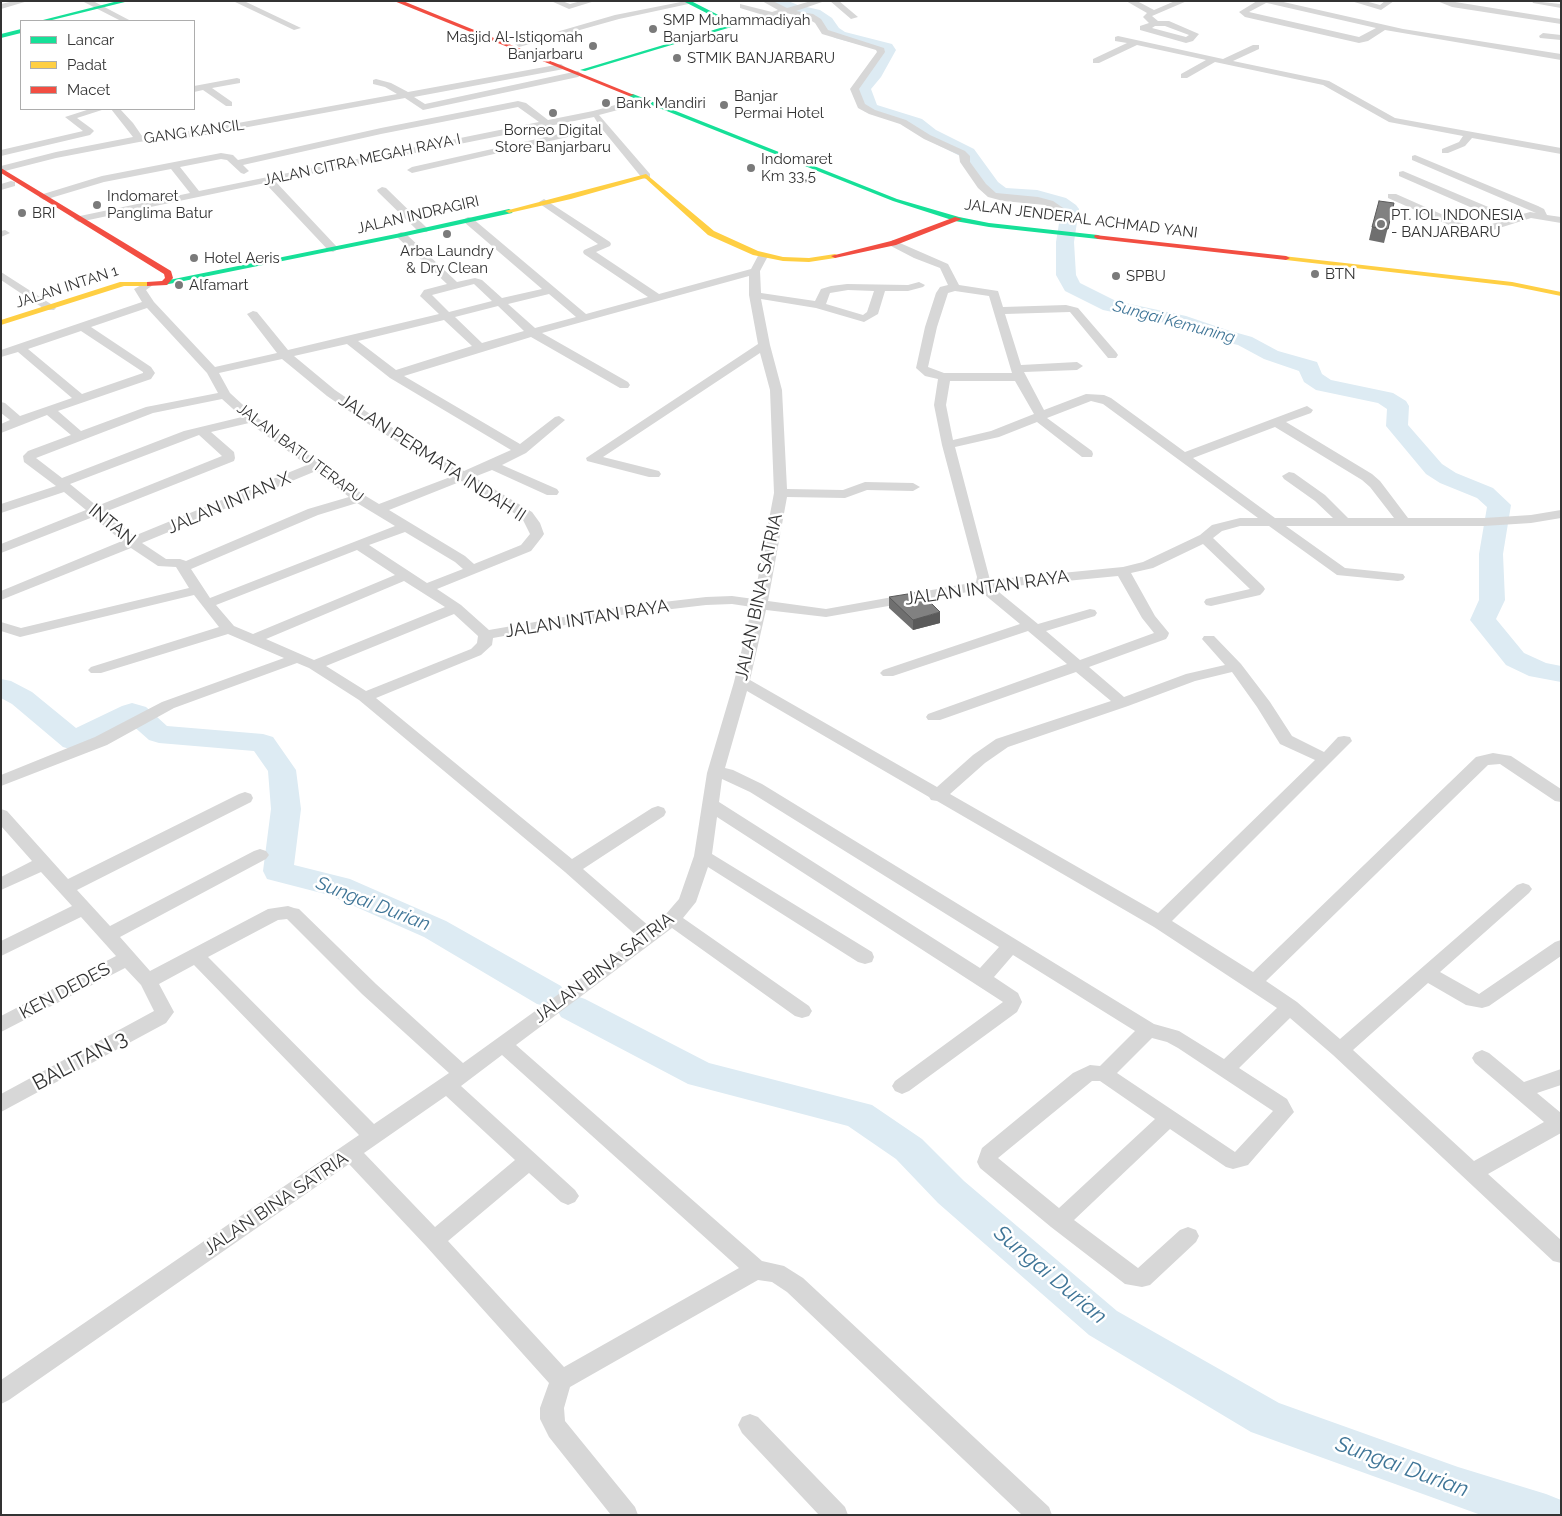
<!DOCTYPE html>
<html>
<head>
<meta charset="utf-8">
<style>
	body { margin:0 }
	#map { position:relative; width:1562px; height:1516px; overflow:hidden; background:#fff; font-family:Raleway,sans-serif }
	canvas { display:block }
	.frame { position:absolute; inset:0; border:2px solid #333; pointer-events:none }
	.legend { position:absolute; left:20px; top:20px; width:175px; height:90px; box-sizing:border-box; background:#fff; border:1px solid #adadad; margin:0; padding:6px 9px; list-style:none; font-size:15px; color:#333 }
	.legend li { display:flex; align-items:center; gap:10px; height:25px }
	.legend b { width:25px; border:1px solid #adadad }
</style>
</head>
<body>
<div id="map">
<canvas width="1562" height="1516"></canvas>
<div class="frame"></div>
<ul class="legend">
<li><b style="height:6px;background:#16e098"></b>Lancar</li>
<li><b style="height:6px;background:#ffcf43"></b>Padat</li>
<li><b style="height:6px;background:#f24e42"></b>Macet</li>
</ul>
</div>
<script>
const g = document.querySelector('canvas').getContext('2d');
g.lineJoin = 'round';
const shape = rows => new Path2D(rows.map(r => 'M' + r).join(''));
function paint(path, color) { g.fillStyle = color; g.fill(path, 'evenodd'); }
function strokePath(path, color, width, dash) { g.strokeStyle = color; g.lineWidth = width; g.lineCap = dash ? 'butt' : 'round'; g.setLineDash(dash || []); g.stroke(path); }
function drawText(font, color, halo, rows, align = 'center') {
  g.font = font + ' Raleway,sans-serif'; g.lineWidth = 5; g.setLineDash([]); g.textBaseline = 'middle'; g.strokeStyle = halo; g.fillStyle = color; for (const [text, x, y, turn = 0] of rows) {
    g.save(); g.translate(x, y); g.rotate((+turn || 0) * Math.PI / 180); g.textAlign = isNaN(turn) ? turn : align; if (halo) g.strokeText(text, 0, 0); g.fillText(text, 0, 0); g.restore();
  }
}
paint(shape([
	[769,1,788,1,798,5,820,10,832,18,839,28,845,32,892,44,896,50,881,77,871,89,877,105,922,119,936,130,974,149,998,182,1006,188,1037,190,1066,198,1076,205,1079,209,1074,242,1076,275,1080,283,1116,301,1186,316,1227,330,1252,337,1278,351,1317,362,1322,374,1331,380,1393,393,1406,401,1409,406,1408,425,1442,464,1456,473,1493,488,1511,505,1503,554,1505,600,1496,619,1524,653,1546,663,1561,666,1561,682,1529,676,1506,665,1470,620,1479,600,1479,554,1487,507,1477,498,1440,483,1426,474,1386,426,1387,409,1378,403,1316,390,1304,382,1299,371,1264,359,1238,345,1213,339,1174,325,1103,310,1065,291,1056,275,1056,242,1061,211,1054,206,1036,200,996,197,986,190,962,157,924,138,910,127,864,111,855,88,866,75,880,50,835,38,828,34,821,24,811,16,789,12,771,4,769,1],
	[1,679,11,681,32,692,76,728,122,706,132,703,146,707,167,726,263,734,273,737,296,770,301,809,294,865,350,879,446,921,561,986,566,995,564,998,573,995,585,999,709,1063,872,1105,922,1139,964,1181,1117,1311,1279,1403,1458,1467,1546,1494,1561,1500,1561,1515,1481,1515,1251,1432,1089,1335,938,1203,896,1159,848,1126,688,1084,561,1017,556,1008,558,1005,549,1007,537,1004,424,937,329,895,267,879,263,871,271,809,268,771,254,751,159,743,149,740,131,724,83,747,73,750,63,747,12,704,1,698,1,679]
]), '#ddebf3');
paint(shape([
	[14,1,28,1,1,9,1,4,14,1],
	[82,1,93,1,131,21,121,21,82,1],
	[233,1,244,1,301,28,294,30,233,1],
	[551,1,562,1,570,4,581,1,595,1,569,9,551,1],
	[686,1,693,3,619,19,519,47,515,44,615,15,686,1],
	[762,1,773,1,787,8,811,1,825,1,796,11,813,14,821,19,828,30,884,48,885,52,859,89,865,104,875,110,906,120,930,135,965,151,970,156,970,162,986,184,996,193,1038,197,1053,201,1069,212,1065,223,1057,223,1056,221,1058,213,1045,205,1003,201,988,197,978,188,960,162,959,155,924,139,900,124,869,114,858,108,850,89,877,52,876,50,822,34,815,23,807,18,786,13,732,27,732,23,763,15,740,8,740,4,772,12,778,10,762,1],
	[830,1,839,1,858,17,851,19,830,1],
	[1126,1,1137,1,1154,10,1175,1,1187,1,1152,16,1158,21,1169,21,1199,34,1193,41,1186,43,1140,30,1140,26,1149,23,1143,17,1147,13,1126,1],
	[1155,26,1165,26,1189,35,1186,37,1152,28,1155,26],
	[1257,1,1279,1,1403,29,1561,54,1561,60,1385,30,1368,41,1359,43,1245,17,1239,12,1257,1],
	[1266,3,1267,3,1376,28,1359,37,1249,12,1266,3],
	[1351,1,1365,1,1380,5,1385,1,1394,1,1381,10,1351,1],
	[1437,1,1449,1,1561,19,1561,24,1452,7,1437,1],
	[1532,1,1561,4,1561,8,1533,3,1532,1],
	[1543,33,1561,35,1561,40,1540,38,1539,36,1543,33],
	[1118,36,1223,59,1253,45,1259,45,1259,49,1233,61,1329,81,1395,118,1561,148,1561,154,1472,138,1465,146,1448,153,1442,153,1442,149,1459,142,1463,136,1389,122,1323,85,1215,62,1187,78,1181,78,1181,74,1206,60,1137,45,1099,63,1093,63,1093,59,1127,43,1115,41,1115,37,1118,36],
	[561,64,565,67,564,69,414,97,425,104,578,71,582,74,578,77,423,110,405,98,194,137,164,138,139,142,56,158,1,172,1,166,56,152,133,137,111,109,120,109,133,123,142,136,164,132,194,131,397,94,385,87,373,84,373,80,376,79,391,83,408,92,561,64],
	[237,78,240,79,240,83,212,88,232,102,232,106,226,106,203,90,194,92,194,86,237,78],
	[645,97,650,100,648,102,599,115,650,174,650,178,646,179,642,178,602,129,412,173,407,170,412,167,599,125,594,117,275,181,337,247,338,249,333,252,329,251,265,183,79,222,74,219,75,217,190,193,171,169,104,182,44,200,39,197,40,195,102,176,221,153,233,155,238,160,381,128,518,101,526,103,548,120,593,111,645,97],
	[518,107,539,122,199,191,180,167,221,159,227,160,241,173,244,174,249,171,243,165,381,134,518,107],
	[90,109,105,109,77,118,92,129,94,131,90,135,1,156,1,150,83,131,65,117,90,109],
	[1415,155,1538,206,1544,209,1547,215,1561,217,1561,223,1531,218,1474,236,1388,198,1388,194,1396,194,1475,229,1502,221,1399,176,1399,172,1403,171,1512,217,1530,212,1536,213,1412,160,1412,156,1415,155],
	[11,181,15,182,15,186,1,190,1,184,11,181],
	[382,187,386,188,427,228,428,230,427,232,419,232,378,192,377,190,382,187],
	[544,199,610,242,611,244,610,246,596,252,659,294,751,269,759,254,763,253,768,256,760,271,761,293,815,301,821,289,831,286,847,284,908,285,919,282,925,285,923,287,908,291,885,291,878,314,864,322,816,308,761,299,770,345,782,390,787,489,843,490,865,482,913,483,920,487,913,491,867,490,845,498,787,497,768,601,826,609,976,582,977,577,942,445,934,405,938,379,925,376,916,368,925,327,936,293,940,287,948,285,940,268,914,258,889,245,888,243,893,240,948,264,959,285,998,291,1003,307,1066,305,1078,308,1116,352,1118,355,1116,358,1108,358,1070,312,1005,314,1021,365,1077,362,1083,366,1077,370,1024,372,1044,410,1086,394,1104,395,1111,398,1185,452,1307,406,1313,410,1311,413,1286,422,1372,474,1380,481,1408,518,1484,518,1531,515,1561,510,1561,518,1531,523,1484,526,1286,526,1345,568,1403,574,1405,577,1403,580,1398,581,1337,575,1269,526,1240,526,1222,531,1213,538,1263,586,1265,589,1263,592,1260,595,1211,606,1206,605,1204,602,1206,599,1250,589,1203,544,1153,568,1131,573,1155,616,1169,633,1168,636,1166,639,1089,667,1124,697,1186,674,1225,665,1202,639,1204,636,1214,636,1241,664,1270,702,1292,736,1324,752,1338,737,1344,736,1350,737,1352,741,1172,921,1253,972,1476,757,1493,753,1511,756,1561,789,1561,802,1555,801,1500,764,1488,765,1266,981,1297,1002,1340,1039,1517,885,1523,883,1529,885,1532,889,1529,893,1440,972,1479,994,1555,942,1561,940,1561,956,1489,1006,1482,1008,1466,1005,1428,983,1353,1050,1474,1161,1544,1122,1475,1063,1472,1058,1475,1053,1482,1050,1489,1053,1524,1082,1561,1069,1561,1085,1537,1093,1561,1113,1561,1133,1488,1174,1561,1240,1561,1263,1553,1261,1333,1055,1290,1018,1239,1068,1287,1099,1294,1112,1248,1165,1233,1169,1226,1167,1170,1129,1074,1220,1138,1268,1180,1230,1188,1227,1196,1230,1199,1236,1196,1242,1150,1285,1142,1287,1125,1284,1051,1227,980,1168,977,1162,982,1148,1073,1073,1090,1065,1100,1066,1135,1031,1013,955,994,977,1018,993,1022,1002,1017,1012,909,1091,902,1094,895,1091,892,1086,895,1081,1003,1002,717,817,712,854,872,952,874,957,872,962,865,964,858,962,708,867,696,902,683,918,809,1006,812,1011,809,1016,802,1018,795,1016,672,928,516,1045,762,1261,784,1266,803,1278,1049,1507,1052,1515,1022,1515,787,1292,772,1282,758,1280,570,1387,564,1408,565,1421,635,1507,638,1515,611,1515,549,1437,540,1419,540,1408,549,1383,426,1246,349,1164,9,1400,1,1404,1,1380,359,1135,194,965,159,984,174,1012,166,1023,1,1112,1,1094,154,1011,141,985,125,968,1,1032,1,1016,116,956,81,917,1,956,1,941,72,906,41,872,1,890,1,877,32,861,1,826,1,809,7,811,68,879,239,794,245,792,251,794,253,798,251,802,77,890,110,926,254,851,260,849,266,851,269,855,266,859,120,937,150,971,268,909,288,906,294,908,299,909,376,984,463,1063,638,937,565,872,359,700,309,668,297,663,174,708,107,745,1,786,1,775,95,737,162,702,284,658,228,634,101,673,91,673,88,670,91,667,219,627,194,595,20,637,1,631,1,622,21,628,189,588,176,567,158,566,131,548,1,600,1,591,122,541,93,517,1,553,1,544,86,510,64,492,1,513,1,504,56,486,24,462,23,456,28,451,71,435,47,415,1,433,1,424,10,420,1,413,1,402,5,403,20,416,72,398,18,352,1,357,1,350,142,302,134,289,147,282,153,285,146,290,154,302,215,367,277,353,247,314,253,311,257,312,288,350,439,314,420,296,424,290,447,284,397,237,396,235,401,232,405,233,457,282,475,278,482,280,502,298,542,289,464,222,463,220,468,217,472,218,586,314,648,297,584,254,583,252,584,250,598,244,540,204,539,202,544,199],
	[749,276,749,295,758,344,586,458,587,461,649,477,659,477,661,474,659,471,603,457,760,353,770,390,774,493,754,599,732,596,706,597,621,607,489,630,461,605,437,589,531,551,542,537,544,534,540,523,532,512,474,477,492,470,547,495,557,495,559,492,557,489,502,465,526,453,565,420,559,416,555,417,520,444,404,376,531,337,620,388,628,388,630,385,628,382,542,333,749,276],
	[474,284,492,301,449,312,432,295,474,284],
	[848,290,874,291,867,312,863,315,826,304,830,293,848,290],
	[955,291,989,296,1012,373,944,373,928,367,937,327,948,293,955,291],
	[549,294,576,317,535,328,508,304,549,294],
	[498,306,524,331,482,343,455,317,498,306],
	[147,308,207,373,218,393,146,407,81,431,58,411,151,379,155,373,151,367,91,327,147,308],
	[444,320,472,346,396,370,358,341,444,320],
	[81,331,143,372,143,373,82,394,28,349,81,331],
	[347,344,390,378,511,450,464,471,373,416,335,390,294,356,347,344],
	[282,359,327,396,365,422,453,476,379,504,364,495,255,416,230,393,219,373,282,359],
	[950,381,1015,381,1034,414,991,431,953,440,946,405,950,381],
	[222,399,242,417,184,431,62,478,36,458,153,413,222,399],
	[1091,401,1103,404,1258,518,1240,518,1212,525,1200,535,1143,562,1123,567,990,580,955,447,999,437,1037,422,1082,457,1092,457,1093,454,1092,451,1047,418,1091,401],
	[249,423,307,465,134,536,105,512,234,461,235,458,234,452,211,432,249,423],
	[1275,427,1362,480,1370,487,1394,518,1348,518,1325,495,1294,473,1289,472,1282,476,1284,479,1315,501,1333,518,1275,518,1193,458,1275,427],
	[199,435,222,456,97,506,70,484,199,435],
	[316,471,349,497,308,509,186,561,180,559,166,559,142,543,316,471],
	[462,481,522,518,530,534,521,545,474,564,465,556,389,510,462,481],
	[357,503,395,526,210,598,191,569,318,515,357,503],
	[405,532,455,562,463,569,427,583,369,545,405,532],
	[357,550,395,575,253,634,234,626,216,605,357,550],
	[1118,576,1142,618,1154,633,1080,660,1046,631,1095,616,1097,613,1095,610,1090,609,1038,624,994,588,1118,576],
	[404,581,445,607,314,660,266,639,404,581],
	[979,590,1020,624,883,670,880,673,883,676,893,676,1028,631,1067,664,928,714,926,717,928,720,940,720,1076,672,1111,701,996,739,973,755,937,787,750,680,766,610,826,617,979,590],
	[732,604,752,607,734,682,707,773,694,856,679,899,666,914,650,927,583,869,664,816,666,812,664,808,658,806,652,808,572,859,376,698,481,655,492,645,493,638,621,615,706,605,732,604],
	[454,614,478,636,477,643,471,649,366,691,326,666,454,614],
	[1232,672,1257,707,1280,744,1315,760,1158,913,950,794,985,763,1008,747,1128,706,1195,681,1232,672],
	[747,691,929,797,931,800,937,801,1154,927,1277,1008,1224,1059,1179,1031,1154,1024,762,784,733,770,725,768,747,691],
	[722,779,750,792,999,947,980,968,719,802,722,779],
	[287,919,362,994,449,1073,374,1124,208,957,278,920,287,919],
	[1152,1038,1167,1042,1178,1048,1273,1111,1235,1152,1117,1073,1152,1038],
	[502,1055,739,1268,564,1367,448,1241,529,1173,561,1202,568,1205,575,1202,579,1196,575,1190,461,1086,502,1055],
	[1092,1081,1100,1081,1155,1119,1059,1208,998,1158,1092,1081],
	[446,1096,515,1160,435,1227,364,1153,446,1096],
	[5,230,10,233,1,237,1,231,5,230],
	[1,272,54,306,56,308,54,310,46,310,1,280,1,272],
	[750,1414,758,1417,845,1507,848,1515,819,1515,742,1433,738,1425,742,1417,750,1414]
]), '#d7d7d7');
paint(shape([
	[118,1,129,1,48,21,39,21,118,1],
	[683,1,691,1,738,25,585,71,580,70,730,25,683,1],
	[21,29,21,33,1,38,1,34,21,29],
	[629,94,633,94,897,199,959,217,989,223,1098,235,1102,237,1098,239,989,227,955,221,893,201,629,96,629,94],
	[509,209,513,211,512,213,401,237,164,285,160,283,164,281,401,233,509,209]
]), '#16e098');
paint(shape([
	[646,174,714,231,758,251,783,257,809,258,835,254,839,256,835,258,809,262,783,261,753,255,708,235,645,178,571,199,509,213,505,211,646,174],
	[1283,256,1512,282,1561,292,1561,296,1512,286,1286,260,1282,258,1283,256],
	[120,282,150,282,154,284,150,286,124,286,1,325,1,320,120,282]
]), '#ffcf43');
paint(shape([
	[394,1,403,1,634,95,629,96,394,1],
	[1,168,171,271,173,278,167,285,147,286,147,282,162,281,165,278,164,274,1,173,1,168],
	[955,217,962,219,896,245,835,258,831,256,891,241,955,217],
	[1095,235,1286,256,1290,258,1286,260,1098,239,1094,237,1095,235]
]), '#f24e42');
paint(shape([
	[1394,203,1384,243,1369,240,1372,227],
	[889,597,940,623,913,630,889,608]
]), '#6f6f6f');
paint(shape([
	[940,612,940,623,913,630,913,620]
]), '#5a5a5a');
const building = shape([
	[1379,201,1394,203,1388,229,1372,227,1379,201],
	[920,592,940,612,913,620,889,597,920,592]
]);
paint(building, '#818181');
strokePath(building, '#5a5a5a', 1);
for (const [x, y, r, color] of [
	[653,29,5,"#7a7a7a"],
	[593,46,5,"#7a7a7a"],
	[677,58,5,"#7a7a7a"],
	[606,103,5,"#7a7a7a"],
	[724,105,5,"#7a7a7a"],
	[553,113,5,"#7a7a7a"],
	[751,168,5,"#7a7a7a"],
	[97,205,5,"#7a7a7a"],
	[22,213,5,"#7a7a7a"],
	[1381,224,5,"#7a7a7a"],
	[447,234,5,"#7a7a7a"],
	[194,258,5,"#7a7a7a"],
	[1315,274,5,"#7a7a7a"],
	[1116,276,5,"#7a7a7a"],
	[179,285,5,"#7a7a7a"]
]) { const dot = new Path2D(); dot.arc(x, y, r, 0, 2 * Math.PI); g.fillStyle = color; g.fill(dot); strokePath(dot, '#fff', 2); }
drawText('15px', '#333', '#fff', [
	["SMP Muhammadiyah",663,20],
	["Banjarbaru",663,37],
	["Masjid Al-Istiqomah",583,37,"right"],
	["Banjarbaru",583,54,"right"],
	["STMIK BANJARBARU",687,58],
	["Banjar",734,96],
	["Permai Hotel",734,113],
	["Bank Mandiri",616,103],
	["Borneo Digital",553,130,"center"],
	["Store Banjarbaru",553,147,"center"],
	["Indomaret",761,159],
	["Km 33,5",761,176],
	["Indomaret",107,196],
	["Panglima Batur",107,213],
	["BRI",32,213],
	["PT. IOL INDONESIA",1391,215],
	["- BANJARBARU",1391,232],
	["Arba Laundry",447,251,"center"],
	["& Dry Clean",447,268,"center"],
	["Hotel Aeris",204,258],
	["BTN",1325,274],
	["SPBU",1126,276],
	["Alfamart",189,285]
], 'left');
drawText('15px', '#333', '#fff', [
	["GANG KANCIL",194,132,-8],
	["JALAN CITRA MEGAH RAYA I",362,160,-12],
	["JALAN INDRAGIRI",418,215,-13],
	["JALAN JENDERAL ACHMAD YANI",1081,219,7],
	["JALAN INTAN 1",67,287,-18],
	["JALAN BATU TERAPU",300,453,37]
]);
drawText('italic 16px', '#3f7597', '#fff', [
	["Sungai Kemuning",1174,322,15]
]);
drawText('18px', '#333', '#fff', [
	["JALAN PERMATA INDAH II",432,458,33],
	["JALAN INTAN X",229,503,-23],
	["INTAN",112,525,39],
	["JALAN INTAN RAYA",987,588,-8],
	["JALAN BINA SATRIA",759,597,-78],
	["JALAN INTAN RAYA",587,619,-9],
	["JALAN BINA SATRIA",604,968,-37],
	["KEN DEDES",65,991,-28],
	["JALAN BINA SATRIA",276,1204,-34]
]);
drawText('italic 19px', '#3f7597', '#fff', [
	["Sungai Durian",373,904,21]
]);
drawText('21px', '#333', '#fff', [
	["BALITAN 3",80,1061,-28]
]);
drawText('italic 22px', '#3f7597', '#fff', [
	["Sungai Durian",1050,1275,40],
	["Sungai Durian",1402,1467,20]
]);
</script>
</body>
</html>
